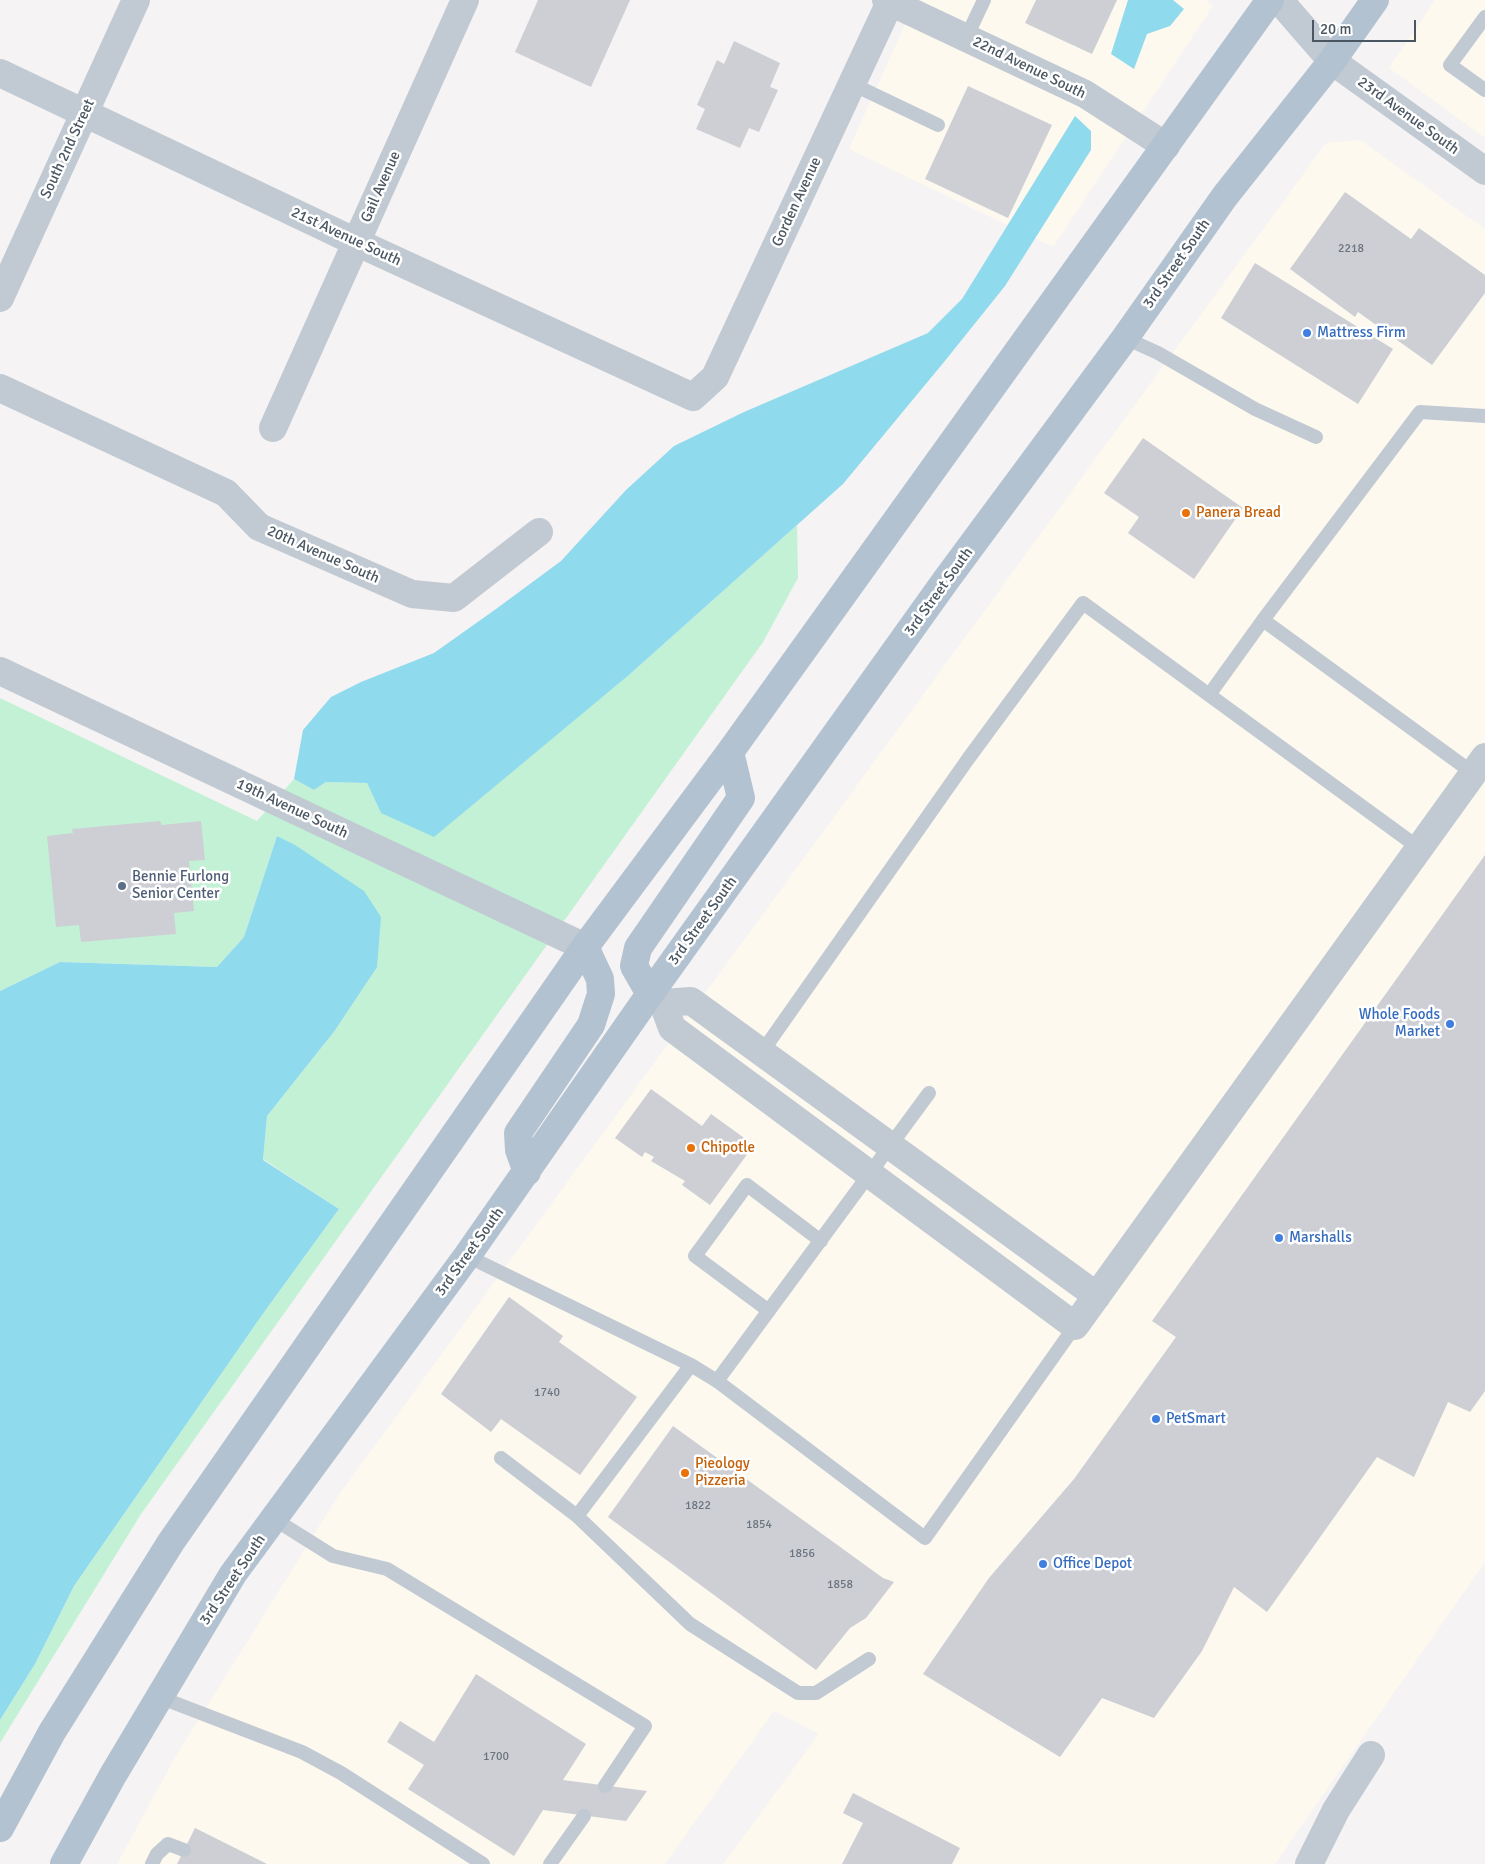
<!DOCTYPE html>
<html>
<head>
<meta charset="utf-8">
<style>
	body { margin:0 }
	#map { position:relative; width:1485px; height:1864px; overflow:hidden; background:#f5f3f3; font-family:Signika,sans-serif }
	canvas { display:block }
	.scale { position:absolute; left:1312px; top:20px; width:104px; height:22px; box-sizing:border-box; border:2px solid #4a5661; border-top:0; padding-left:6px; font-size:15px; line-height:18px; white-space:nowrap; color:#4a5661; -webkit-text-stroke:4px #fff; paint-order:stroke }
</style>
</head>
<body>
<div id="map">
<canvas width="1485" height="1864"></canvas>
<div class="scale">20 m</div>
</div>
<script>
const g = document.querySelector('canvas').getContext('2d');
g.lineJoin = 'round';
function paint(path, color) { g.fillStyle = color; g.fill(path, 'evenodd'); }
const shape = rows => new Path2D(rows.map(r => 'M' + r).join(''));
function strokePath(path, color, width, dash) { g.strokeStyle = color; g.lineWidth = width; g.lineCap = dash ? 'butt' : 'round'; g.setLineDash(dash || []); g.stroke(path); }
function drawText(font, color, halo, rows, align = 'center') {
  g.font = font + ' Signika,sans-serif'; g.lineWidth = 5; g.setLineDash([]); g.textBaseline = 'middle'; g.strokeStyle = halo; g.fillStyle = color; for (const [text, x, y, turn = 0] of rows) {
    g.save(); g.translate(x, y); g.rotate((+turn || 0) * Math.PI / 180); g.textAlign = isNaN(turn) ? turn : align; if (halo) g.strokeText(text, 0, 0); g.fillText(text, 0, 0); g.restore();
  }
}
paint(shape([
	[916,0,1206,0,1213,6,1053,247,849,149],
	[1435,0,1485,0,1485,138,1389,68],
	[1360,140,1485,229,1485,1562,1275,1864,723,1864,819,1734,774,1711,665,1864,117,1864,174,1759,338,1496,1326,143]
]), '#fdf9ef');
paint(shape([
	[797,525,798,578,763,642,141,1514,0,1743,0,1720,35,1664,74,1586,262,1315,339,1209,263,1159,267,1116,333,1033,315,860,277,836,244,937,217,967,60,962,0,991,0,698,257,821,294,779,314,790,326,782,367,783,381,813,630,674]
]), '#c3f1d5');
paint(shape([
	[1128,0,1173,0,1184,9,1170,26,1147,34,1134,69,1111,54],
	[1075,116,1091,131,1091,150,1005,286,944,362,843,484,630,674,434,837,381,813,367,783,326,782,314,790,294,779,303,730,331,697,361,682,434,653,496,609,561,561,626,490,674,446,744,412,928,333,962,299],
	[277,836,295,845,364,891,381,917,377,967,333,1033,267,1116,263,1160,339,1209,262,1315,74,1586,35,1664,0,1720,0,991,60,962,217,967,244,937]
]), '#90daee');
paint(shape([
	[538,0,630,0,591,87,515,52],
	[1036,0,1117,0,1092,54,1025,23],
	[734,41,780,63,770,87,778,90,759,132,749,128,740,148,696,129,705,109,697,105,717,60,724,64],
	[968,86,1052,125,1008,218,925,179],
	[1345,192,1411,239,1419,228,1485,275,1485,293,1432,365,1358,312,1355,317,1290,269],
	[1255,263,1393,349,1358,404,1221,318],
	[1143,438,1243,508,1194,579,1128,533,1139,517,1104,493],
	[160,821,162,825,201,821,205,860,189,861,194,911,174,913,176,934,81,942,79,925,56,927,47,836,73,833,72,829],
	[1485,855,1485,1391,1470,1412,1448,1402,1414,1477,1377,1457,1267,1612,1234,1587,1202,1651,1154,1718,1102,1698,1060,1757,923,1674,989,1578,1074,1479,1176,1337,1152,1321],
	[651,1089,702,1126,711,1114,754,1145,710,1205,682,1185,685,1181,651,1161,654,1157,645,1152,642,1157,615,1138],
	[509,1297,563,1336,559,1342,637,1397,580,1475,501,1419,491,1432,441,1394],
	[673,1426,883,1578,894,1582,866,1618,850,1628,816,1670,608,1517],
	[476,1674,586,1744,563,1780,647,1791,626,1821,543,1810,514,1856,408,1789,424,1765,387,1742,400,1721,434,1742],
	[853,1793,960,1848,952,1864,842,1864,863,1823,843,1813],
	[195,1828,267,1864,177,1864]
]), '#cdcfd5');
strokePath(shape([
	[1485,17,1450,65,1485,90],
	[966,38,984,0],
	[852,84,938,125],
	[1125,338,1158,353,1255,409,1316,437],
	[1209,695,1263,620],
	[1473,773,1263,620,1420,412,1485,416],
	[762,1052,968,759,1083,603,1419,848],
	[467,1256,691,1365,717,1381,925,1538,1075,1326],
	[769,1311,695,1256,747,1185,821,1241],
	[717,1381,929,1093],
	[501,1458,577,1516,691,1365],
	[577,1516,690,1624,798,1693,816,1693,869,1659],
	[274,1519,333,1556,387,1569,645,1726,605,1786],
	[159,1697,302,1752,341,1773,483,1864],
	[152,1864,157,1854,168,1844,184,1850],
	[550,1864,584,1816]
]), '#c1cad2', 14);
strokePath(shape([
	[886,0,1085,94,1166,146],
	[1279,0,1332,61,1485,171],
	[0,73,356,242,693,397,715,377,891,0],
	[0,298,136,0],
	[0,388,226,493,259,527,412,594,454,598,539,532],
	[273,428,465,0],
	[0,671,585,947],
	[650,994,663,1003,672,1028,1075,1326,1485,757],
	[663,1003,691,1001,1097,1296],
	[1309,1864,1336,1810,1371,1755]
]), '#c1cad2', 28);
strokePath(shape([
	[650,994,634,966,638,948,741,798,730,752],
	[527,1172,519,1150,518,1133,591,1025,601,994,600,979,585,947],
	[0,1828,52,1732,171,1542,585,947,730,752,1270,0],
	[64,1864,113,1775,233,1574,467,1256,650,994,946,580,1125,338,1225,196,1332,61,1375,0]
]), '#b3c2d1', 28);
for (const [x, y, r, color] of [
	[1307,333,5,"#3f7fe0"],
	[1186,513,5,"#e8710a"],
	[122,886,5,"#5c6f8a"],
	[1450,1024,5,"#3f7fe0"],
	[691,1148,5,"#e8710a"],
	[1279,1238,5,"#3f7fe0"],
	[1156,1419,5,"#3f7fe0"],
	[685,1473,5,"#e8710a"],
	[1043,1564,5,"#3f7fe0"]
]) { const dot = new Path2D(); dot.arc(x, y, r, 0, 2 * Math.PI); g.fillStyle = color; g.fill(dot); strokePath(dot, '#fff', 2); }
drawText('12px', '#6b747e', null, [
	["2218",1351,249],
	["1740",547,1393],
	["1822",698,1506],
	["1854",759,1525],
	["1856",802,1554],
	["1858",840,1585],
	["1700",496,1757]
]);
drawText('15px', '#4a5661', '#fff', [
	["22nd Avenue South",1029,68,26],
	["23rd Avenue South",1408,116,36],
	["South 2nd Street",68,149,-65],
	["Gail Avenue",381,187,-66],
	["Gorden Avenue",797,202,-65],
	["21st Avenue South",346,237,25],
	["3rd Street South",1177,264,-55],
	["20th Avenue South",323,555,24],
	["3rd Street South",939,592,-54],
	["19th Avenue South",292,809,25],
	["3rd Street South",703,921,-54],
	["3rd Street South",470,1252,-54],
	["3rd Street South",233,1580,-56]
]);
drawText('15px', '#366cbe', '#fff', [
	["Mattress Firm",1317,333],
	["Whole Foods",1440,1015,"right"],
	["Market",1440,1032,"right"],
	["Marshalls",1289,1238],
	["PetSmart",1166,1419],
	["Office Depot",1053,1564]
], 'left');
drawText('15px', '#c56008', '#fff', [
	["Panera Bread",1196,513],
	["Chipotle",701,1148],
	["Pieology",695,1464],
	["Pizzeria",695,1481]
], 'left');
drawText('15px', '#4e5e75', '#fff', [
	["Bennie Furlong",132,877],
	["Senior Center",132,894]
], 'left');
</script>
</body>
</html>
